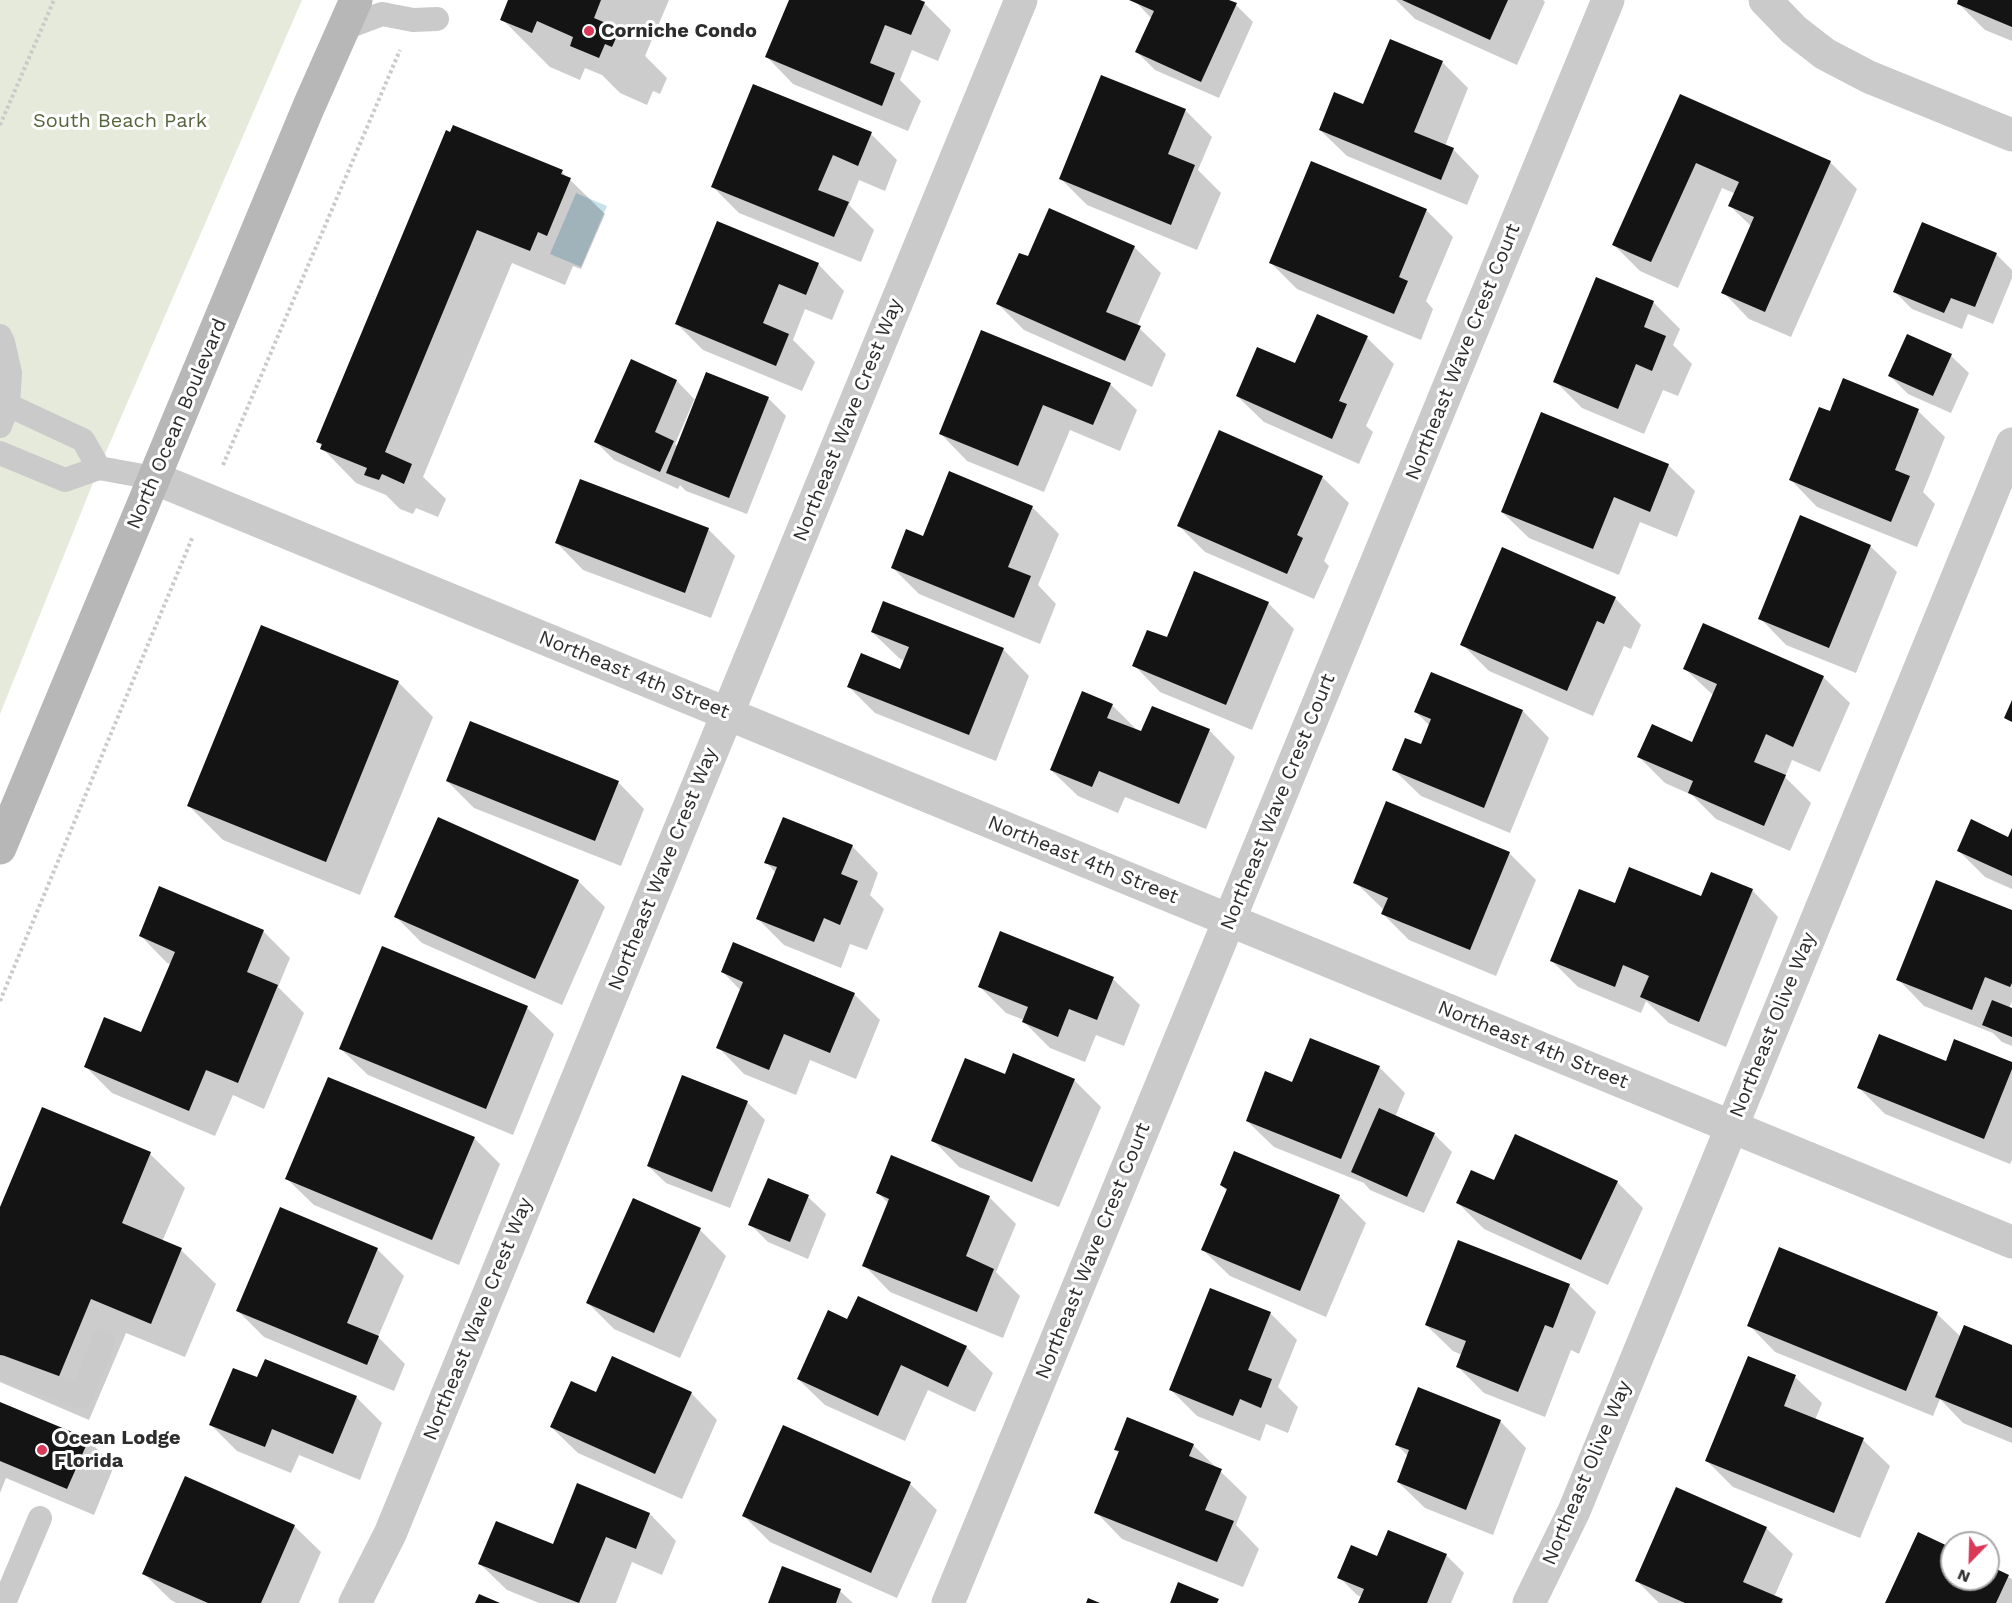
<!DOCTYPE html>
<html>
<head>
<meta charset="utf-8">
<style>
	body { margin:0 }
	#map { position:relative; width:2012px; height:1603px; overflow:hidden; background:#fff; font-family:"Work Sans",sans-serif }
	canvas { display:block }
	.north { position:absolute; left:1940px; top:1531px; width:60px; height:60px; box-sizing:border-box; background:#fff; border:2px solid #ababab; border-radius:50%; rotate:203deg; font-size:16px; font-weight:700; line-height:24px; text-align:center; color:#2d2d2d }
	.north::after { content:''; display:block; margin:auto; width:21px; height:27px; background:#db3858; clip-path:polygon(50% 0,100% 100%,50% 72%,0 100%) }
</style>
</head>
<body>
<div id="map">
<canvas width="2012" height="1603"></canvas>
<div class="north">N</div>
</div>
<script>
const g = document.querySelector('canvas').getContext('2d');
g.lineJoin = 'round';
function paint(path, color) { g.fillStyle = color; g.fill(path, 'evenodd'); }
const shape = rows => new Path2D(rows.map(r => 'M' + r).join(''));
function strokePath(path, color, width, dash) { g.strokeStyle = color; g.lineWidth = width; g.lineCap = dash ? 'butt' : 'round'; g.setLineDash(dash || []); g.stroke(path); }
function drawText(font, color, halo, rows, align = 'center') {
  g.font = font + ' "Work Sans",sans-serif'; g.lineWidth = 6; g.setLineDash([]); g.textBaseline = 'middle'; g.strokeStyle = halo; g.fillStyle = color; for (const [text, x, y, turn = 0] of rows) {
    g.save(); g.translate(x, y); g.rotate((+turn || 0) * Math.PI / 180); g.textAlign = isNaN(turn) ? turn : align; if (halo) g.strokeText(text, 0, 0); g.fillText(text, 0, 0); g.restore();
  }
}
paint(shape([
	[0,0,302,0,99,468,0,714]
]), '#e5eadb');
paint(shape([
	[576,193,607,206,581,267,550,254]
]), '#c8e0e9');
paint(shape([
	[510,0,669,0,645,56,667,78,660,94,653,91,647,105,620,93,602,75,585,68,580,80,550,67,502,19],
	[790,0,916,0,924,3,951,30,938,61,912,50,900,80,921,101,908,131,793,84,767,57],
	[1134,0,1225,0,1236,5,1253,22,1219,98,1155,70,1137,52,1152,19],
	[1396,0,1543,0,1545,2,1517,65,1415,19],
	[1960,0,2012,0,2012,41,1985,30,1959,4],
	[1442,62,1468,88,1445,146,1453,149,1479,176,1467,205,1347,156,1320,130],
	[1102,77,1186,111,1212,137,1198,170,1221,193,1197,250,1087,205,1061,179],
	[1680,96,1831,163,1857,189,1791,337,1749,319,1723,292,1752,227,1730,206,1736,194,1722,188,1678,288,1640,271,1614,245],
	[446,132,562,172,605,214,581,269,573,266,565,285,512,263,423,477,446,499,438,517,416,508,413,514,400,509,386,495,356,483,322,448,322,446,318,442],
	[871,134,897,160,885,191,859,180,849,205,874,230,861,262,739,213,713,187],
	[1426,210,1453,237,1426,301,1433,309,1421,340,1297,289,1271,263],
	[1922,224,1997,255,2012,270,2012,278,1993,324,1968,314,1962,329,1912,309,1894,291],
	[1134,247,1161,273,1137,326,1166,354,1152,387,1024,330,998,304,1029,258],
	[818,264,844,291,832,320,805,309,793,340,815,362,802,391,703,350,676,323],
	[1653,302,1680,329,1673,345,1692,364,1678,396,1663,390,1644,434,1582,408,1555,381],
	[1317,316,1367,338,1394,364,1366,426,1373,432,1359,464,1264,422,1237,396,1296,365],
	[1951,356,1969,373,1951,413,1908,394,1890,376],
	[1844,380,1918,411,1945,437,1923,492,1935,504,1917,547,1817,507,1791,480,1831,413],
	[677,381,696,401,768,398,786,416,747,514,686,491,680,485,678,489,614,460,596,442],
	[694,400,696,401,678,447,675,444],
	[1110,384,1137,410,1120,451,1070,430,1044,492,967,461,941,434],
	[1668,465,1695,491,1677,537,1640,522,1619,575,1529,538,1502,512],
	[1322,477,1349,503,1324,561,1329,566,1314,599,1205,552,1179,526],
	[581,481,709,530,735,556,711,618,583,570,557,543],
	[1032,507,1059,534,1038,585,1056,604,1040,644,919,594,892,567,923,538],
	[1870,546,1897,572,1856,673,1786,645,1760,618],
	[1615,598,1641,625,1631,649,1624,646,1593,716,1489,671,1462,644],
	[1268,603,1294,629,1252,730,1160,692,1134,665,1167,639],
	[872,632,1003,649,1029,676,996,761,875,713,849,687,901,670,905,661,899,658],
	[1684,668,1823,677,1850,703,1820,772,1792,760,1785,777,1811,803,1790,851,1716,819,1692,795,1665,783,1639,757,1693,744,1714,696],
	[398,682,433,717,360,895,223,840,189,806],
	[1112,705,1139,732,1209,730,1235,757,1206,829,1125,797,1118,813,1078,796,1051,770],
	[1523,711,1549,738,1510,833,1421,796,1394,770,1422,746,1430,726,1416,712],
	[447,781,618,782,644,809,621,866,474,808],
	[2012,832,2012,889,1985,877,1959,851,2009,839],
	[852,846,878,873,870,895,884,909,867,950,850,944,841,968,784,945,758,919,776,873,766,862],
	[1509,853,1536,880,1496,976,1409,940,1383,914,1384,910,1355,882],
	[578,881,605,907,562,1005,422,943,396,917],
	[1752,890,1778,917,1726,1047,1669,1023,1646,1001,1641,1013,1578,987,1552,961,1616,904,1701,898],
	[2012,912,2012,1002,2009,1008,2012,1009,2012,1046,2002,1042,1993,1033,1924,1006,1898,979],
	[263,931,290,958,278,987,304,1013,264,1109,233,1095,215,1136,112,1093,86,1067,142,1034,171,964,167,963,141,936],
	[723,972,854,994,880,1020,856,1079,810,1060,796,1095,744,1074,718,1047,741,991],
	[1113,979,1140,1005,1124,1046,1096,1035,1085,1062,1050,1048,1024,1022,1024,1020,1006,1013,979,986],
	[527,1008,554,1034,513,1135,368,1075,341,1049],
	[1947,1062,2012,1064,2012,1160,2010,1164,1885,1114,1859,1088],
	[1379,1067,1405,1093,1395,1117,1434,1134,1452,1152,1424,1213,1370,1190,1364,1183,1274,1147,1247,1121,1293,1084],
	[1006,1076,1074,1080,1101,1107,1059,1207,959,1167,933,1140],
	[747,1102,765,1120,730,1208,666,1183,648,1166],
	[474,1138,500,1164,459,1265,314,1205,287,1179],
	[150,1154,185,1188,162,1242,181,1250,216,1284,185,1357,126,1333,89,1420,0,1382,0,1211],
	[769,1180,808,1197,826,1214,808,1259,768,1242,750,1224],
	[1495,1182,1617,1182,1643,1208,1608,1285,1484,1229,1458,1203],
	[1221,1185,1339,1196,1366,1223,1326,1317,1230,1276,1203,1250,1227,1191],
	[878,1193,989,1197,1016,1224,996,1272,1020,1296,1003,1338,890,1292,864,1265,889,1204],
	[700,1230,726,1256,680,1358,614,1329,588,1303],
	[377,1249,404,1276,378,1337,405,1364,394,1391,264,1337,238,1311],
	[1569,1285,1596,1312,1579,1354,1571,1350,1545,1417,1484,1393,1458,1367,1462,1355,1453,1351,1426,1325],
	[1270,1313,1297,1340,1278,1387,1298,1407,1288,1433,1266,1424,1260,1441,1197,1416,1171,1390],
	[1937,1314,1961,1337,2012,1347,2012,1443,1963,1423,1940,1399,1933,1416,1775,1352,1749,1325],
	[848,1321,966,1347,993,1373,975,1412,928,1390,905,1441,825,1405,798,1379],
	[1795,1377,1822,1403,1815,1420,1863,1440,1890,1466,1860,1538,1733,1487,1707,1461],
	[257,1379,356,1397,382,1423,360,1480,299,1455,291,1473,237,1451,211,1425],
	[691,1393,717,1420,682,1499,578,1453,551,1427,597,1394],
	[0,1403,88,1440,114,1466,94,1515,6,1478,0,1493],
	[1500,1421,1526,1448,1493,1535,1425,1508,1398,1482,1408,1456,1397,1445],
	[1193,1445,1247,1497,1236,1525,1259,1549,1243,1587,1122,1539,1096,1512,1119,1454,1116,1450],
	[910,1484,937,1510,897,1598,770,1542,744,1516],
	[578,1485,650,1514,676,1541,662,1575,632,1562,616,1603,539,1603,507,1590,480,1564,554,1546],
	[294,1526,321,1552,299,1603,176,1603,171,1600,144,1574],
	[1766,1528,1793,1554,1774,1597,1785,1603,1659,1603,1637,1581],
	[1952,1550,1952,1579,1988,1579,1988,1566,2012,1579,2012,1603,1887,1603],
	[1446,1555,1464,1573,1451,1603,1360,1603,1362,1597,1357,1595,1339,1577,1377,1558],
	[840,1591,853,1603,769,1603]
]), '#0003');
paint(shape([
	[508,0,601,0,594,18,620,29,612,47,605,44,599,58,570,46,573,37,537,21,532,33,500,20],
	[789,0,920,0,925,2,911,35,885,25,870,63,895,73,882,106,765,57],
	[1129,0,1229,0,1237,3,1201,82,1135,52,1154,11],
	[1402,0,1508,0,1490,40],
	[1958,0,2012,0,2012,27,1957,4],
	[1390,39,1443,61,1414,132,1454,148,1441,180,1319,130,1334,92,1363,104],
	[1101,75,1186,109,1168,154,1195,165,1171,225,1059,179],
	[753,84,872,132,858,166,833,155,818,190,849,202,834,237,711,187],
	[1680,94,1831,161,1765,312,1721,293,1754,217,1728,206,1739,182,1696,163,1651,262,1612,245],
	[453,125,563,170,561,174,571,178,547,236,538,232,530,251,477,230,385,452,412,464,404,484,382,474,379,480,364,475,367,468,320,449,322,444,316,442,446,130,450,132],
	[1311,161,1427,209,1399,277,1408,281,1394,314,1269,263],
	[1049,208,1135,246,1106,312,1141,326,1125,361,996,304,1019,253,1028,256],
	[717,221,819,263,806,295,779,284,763,323,789,334,776,366,675,324],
	[1922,222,1997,253,1975,307,1951,298,1944,313,1893,292],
	[1596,277,1654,301,1644,327,1666,336,1652,371,1636,364,1618,409,1553,382],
	[1317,314,1368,336,1339,401,1347,404,1332,439,1236,396,1257,347,1295,363],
	[981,330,1111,383,1093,425,1043,405,1018,466,939,434],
	[1907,334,1952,354,1933,396,1888,376],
	[631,359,677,380,655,432,674,441,660,472,594,442],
	[706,372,769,397,729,498,666,473],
	[1843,378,1919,409,1895,470,1910,476,1891,522,1789,480,1819,407,1830,411],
	[1541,412,1669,464,1650,512,1614,497,1593,549,1501,512],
	[1219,430,1323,476,1297,535,1303,538,1287,574,1177,526],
	[949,471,1033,506,1008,567,1031,576,1014,618,891,568,906,529,923,536],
	[580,479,709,528,685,593,555,543],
	[1800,515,1871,545,1829,648,1758,619],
	[1502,547,1616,597,1604,624,1597,621,1567,691,1460,645],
	[1194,571,1269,602,1226,705,1132,666,1147,630,1167,637],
	[883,601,1004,648,969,735,847,687,861,653,900,669,909,647,871,632],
	[1703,623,1824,676,1793,747,1766,734,1754,762,1786,775,1764,826,1688,793,1693,781,1637,757,1652,724,1692,742,1717,684,1683,669],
	[261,625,399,681,326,862,187,806],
	[1431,672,1523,710,1484,808,1392,770,1405,738,1421,744,1431,719,1414,712],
	[1082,691,1113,704,1107,718,1141,731,1152,706,1210,729,1179,804,1099,771,1092,787,1050,770],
	[2012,700,2012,722,2004,718],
	[470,721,619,781,595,841,446,781],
	[1386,801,1510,852,1470,950,1381,914,1388,898,1353,883],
	[438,817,579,880,535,979,394,917],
	[783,817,853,845,841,874,858,881,840,925,824,918,814,942,756,919,777,867,764,863],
	[1971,819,2008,837,2012,828,2012,876,1957,851],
	[1629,867,1701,896,1711,872,1753,889,1699,1022,1640,997,1649,976,1623,965,1615,987,1550,961,1579,889,1615,903],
	[1936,880,2012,910,2012,983,2010,987,1985,977,1972,1010,1896,980],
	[159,886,264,930,247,972,278,985,238,1083,206,1070,189,1111,84,1067,104,1017,141,1032,175,952,139,936],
	[1000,931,1114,977,1097,1020,1069,1009,1058,1037,1022,1022,1028,1007,978,987],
	[733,942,855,993,830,1053,784,1034,769,1070,716,1048,743,982,721,972],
	[382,946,528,1006,486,1109,339,1049],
	[1992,1000,2012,1008,2012,1037,1982,1025],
	[1879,1034,1946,1061,1954,1039,2012,1062,2012,1069,1984,1139,1857,1088],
	[1310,1038,1380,1066,1341,1159,1246,1121,1265,1071,1292,1082],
	[1013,1053,1075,1079,1032,1182,931,1141,965,1058,1005,1074],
	[682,1075,748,1101,712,1192,647,1166],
	[328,1077,475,1137,432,1240,285,1179],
	[42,1107,151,1152,122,1223,182,1248,151,1324,91,1299,55,1386,0,1364,0,1207],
	[1379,1108,1435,1133,1407,1197,1351,1172],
	[1515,1134,1618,1181,1581,1260,1456,1203,1471,1170,1494,1180],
	[1234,1151,1340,1195,1300,1291,1201,1250,1227,1189,1220,1185],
	[891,1155,990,1196,966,1256,994,1269,977,1312,862,1266,889,1199,876,1193],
	[768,1178,809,1195,790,1242,748,1225],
	[633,1198,701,1228,654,1333,586,1303],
	[280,1207,378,1248,347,1323,379,1336,367,1365,236,1311],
	[1458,1240,1570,1284,1553,1328,1545,1325,1518,1392,1456,1367,1466,1341,1425,1325],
	[1779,1247,1938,1312,1906,1391,1747,1326],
	[1210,1288,1271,1312,1248,1370,1272,1379,1261,1408,1240,1399,1233,1416,1169,1390],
	[858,1296,967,1346,948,1387,901,1365,878,1416,797,1379,828,1310,847,1319],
	[1964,1325,2012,1345,2012,1428,1935,1397],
	[612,1356,692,1392,655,1474,550,1427,571,1381,596,1392],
	[1748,1356,1796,1375,1784,1406,1864,1438,1834,1513,1705,1461],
	[265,1359,357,1396,333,1454,272,1429,265,1447,209,1425,233,1368,257,1377],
	[1418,1387,1501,1420,1466,1510,1397,1482,1409,1450,1395,1445],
	[0,1402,89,1439,67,1489,0,1461],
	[1127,1417,1194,1444,1189,1456,1222,1469,1205,1510,1234,1521,1217,1562,1094,1513,1119,1451,1114,1450],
	[783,1425,911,1482,871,1573,742,1516],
	[185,1476,295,1525,261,1603,208,1603,142,1574],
	[577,1483,650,1513,636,1549,606,1537,579,1603,478,1564,496,1521,553,1544],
	[1676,1487,1767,1527,1743,1582,1783,1599,1781,1603,1685,1603,1635,1581],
	[1388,1530,1447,1554,1427,1603,1358,1603,1364,1589,1337,1578,1351,1545,1377,1556],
	[1918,1532,1952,1548,1952,1579,1988,1579,1988,1565,2009,1575,1996,1603,1885,1603],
	[782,1566,841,1589,836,1603,768,1603],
	[1178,1582,1219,1599,1217,1603,1170,1603],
	[479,1594,500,1603,475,1603],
	[1088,1598,1100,1603,1086,1603]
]), '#141414');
strokePath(shape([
	[0,125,54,0],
	[223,465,400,50],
	[0,1001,193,536]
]), '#cacaca', 4, [3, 3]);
strokePath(shape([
	[345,28,382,14,413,20,437,19],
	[0,336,3,342,10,373,8,405,0,426],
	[8,405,83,440,99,468],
	[0,453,65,480,99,468,154,478],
	[0,1367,81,1397,103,1341],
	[4,1603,40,1518]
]), '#cacaca', 24);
strokePath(shape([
	[1765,0,1794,30,1825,54,1869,77,2012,135],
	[154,478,2012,1242],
	[355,1603,390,1534,1021,0],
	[948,1603,1608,0],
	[1529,1603,1574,1511,2012,444]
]), '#cacaca', 33);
strokePath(shape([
	[0,848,309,106,356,0]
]), '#b7b7b7', 33);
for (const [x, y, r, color] of [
	[589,31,6,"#db3858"],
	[42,1450,6,"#db3858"]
]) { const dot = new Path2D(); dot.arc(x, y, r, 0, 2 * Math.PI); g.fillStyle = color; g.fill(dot); strokePath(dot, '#fff', 2); }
drawText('bold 20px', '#2d2d2d', '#fff', [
	["Corniche Condo",601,31],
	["Ocean Lodge",54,1438],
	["Florida",54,1461]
], 'left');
drawText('20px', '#55663d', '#fff', [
	["South Beach Park",120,121]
]);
drawText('20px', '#2d2d2d', '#fff', [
	["Northeast Wave Crest Court",1463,352,-68],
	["Northeast Wave Crest Way",848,420,-68],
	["North Ocean Boulevard",177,424,-67],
	["Northeast 4th Street",634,675,22],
	["Northeast Wave Crest Court",1278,802,-68],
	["Northeast 4th Street",1083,860,22],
	["Northeast Wave Crest Way",663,869,-68],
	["Northeast Olive Way",1773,1025,-68],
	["Northeast 4th Street",1533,1045,22],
	["Northeast Wave Crest Court",1093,1251,-68],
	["Northeast Wave Crest Way",478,1319,-68],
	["Northeast Olive Way",1587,1473,-67]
]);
</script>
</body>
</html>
